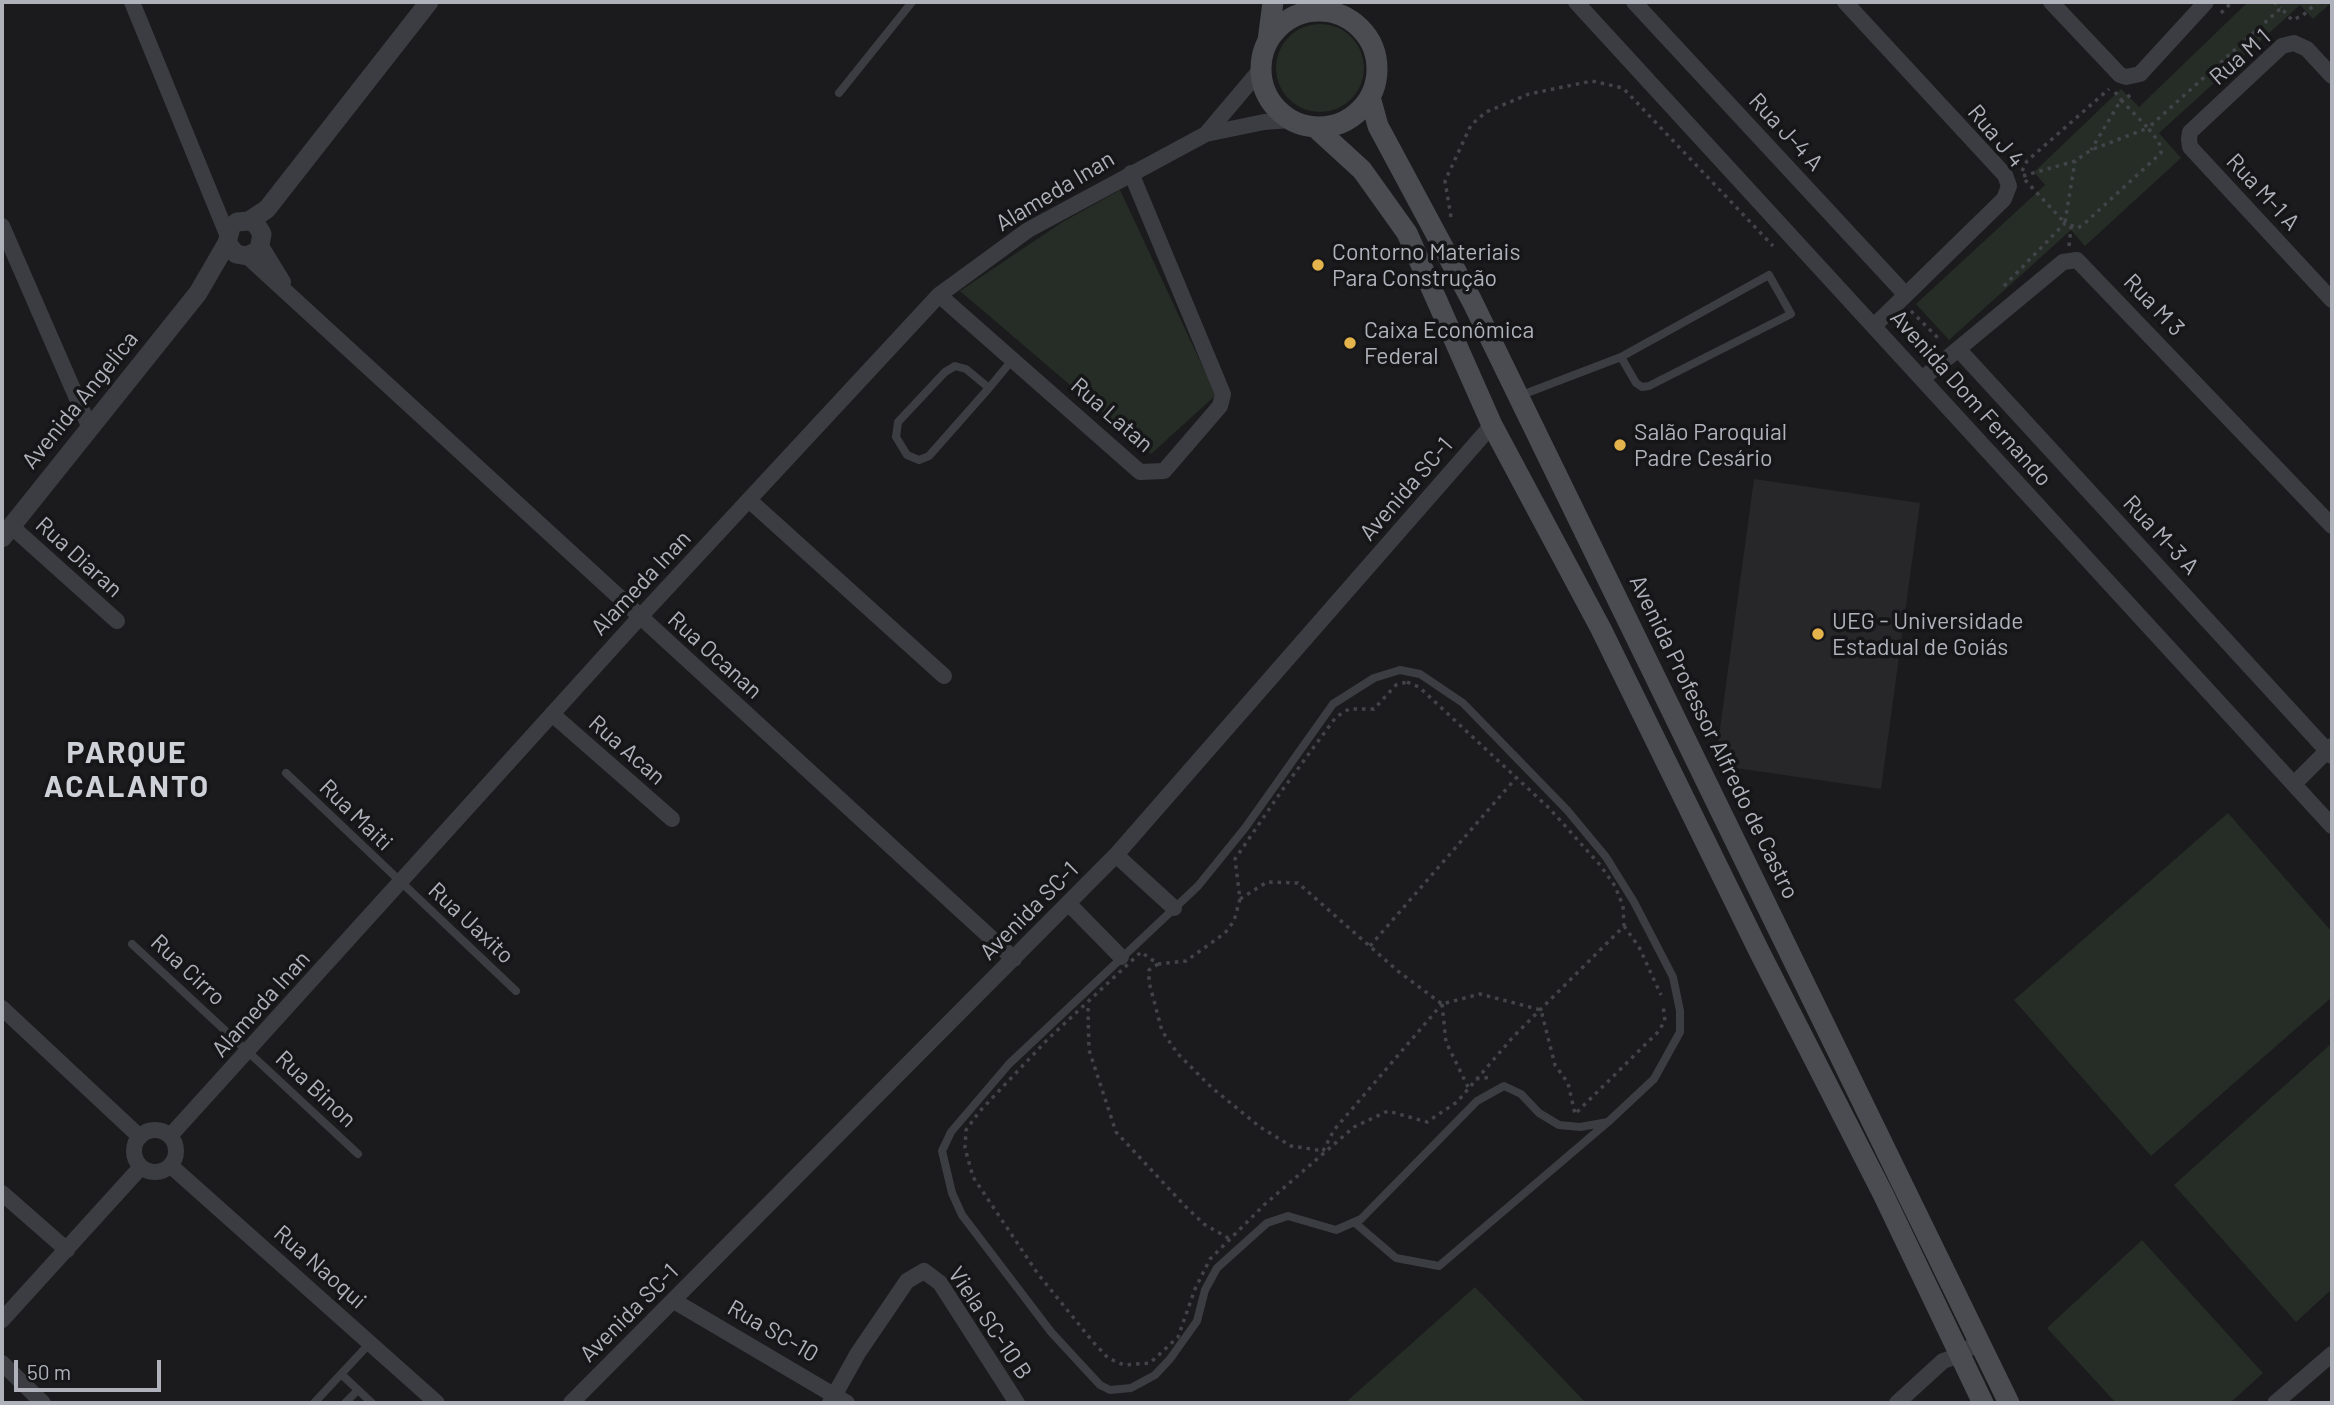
<!DOCTYPE html>
<html>
<head>
<meta charset="utf-8">
<style>
	body { margin:0 }
	#map { position:relative; width:2334px; height:1405px; overflow:hidden; background:#1b1b1d; font-family:Barlow,sans-serif }
	canvas { display:block }
	.frame { position:absolute; inset:0; border:4px solid #afb2bb; pointer-events:none }
	.scale { position:absolute; left:14px; top:1360px; width:147px; height:32px; box-sizing:border-box; border:4px solid #afb2bb; border-top:0; padding-left:9px; font-size:21px; line-height:24px; white-space:nowrap; color:#afb2bb; -webkit-text-stroke:5px #161618; paint-order:stroke }
</style>
</head>
<body>
<div id="map">
<canvas width="2334" height="1405"></canvas>
<div class="frame"></div>
<div class="scale">50 m</div>
</div>
<script>
const g = document.querySelector('canvas').getContext('2d');
g.lineJoin = 'round';
function paint(path, color) { g.fillStyle = color; g.fill(path, 'evenodd'); }
const shape = rows => new Path2D(rows.map(r => 'M' + r).join(''));
function strokePath(path, color, width, dash) { g.strokeStyle = color; g.lineWidth = width; g.lineCap = dash ? 'butt' : 'round'; g.setLineDash(dash || []); g.stroke(path); }
function drawText(font, color, halo, rows, align = 'center') {
  g.font = font + ' Barlow,sans-serif'; g.lineWidth = 7; g.setLineDash([]); g.textBaseline = 'middle'; g.strokeStyle = halo; g.fillStyle = color; for (const [text, x, y, turn = 0] of rows) {
    g.save(); g.translate(x, y); g.rotate((+turn || 0) * Math.PI / 180); g.textAlign = isNaN(turn) ? turn : align; if (halo) g.strokeText(text, 0, 0); g.fillText(text, 0, 0); g.restore();
  }
}
paint(shape([
	[1754,479,1920,503,1881,789,1715,765]
]), '#27272a');
paint(shape([
	[2248,2,2332,2,2313,19,2300,5,2159,133,2181,158,2085,246,2071,230,1949,340,1916,304,2045,185,2034,172,2121,89,2139,107],
	'1276 68a44 44 0 1 1 88 0a44 44 0 1 1-88 0Z',
	[1120,190,1216,395,1151,454,960,291,1061,223],
	[2228,813,2332,932,2332,997,2151,1156,2014,1000],
	[2332,1043,2332,1289,2296,1322,2174,1185],
	[2142,1240,2263,1373,2230,1403,2116,1403,2047,1328],
	[1475,1287,1586,1403,1345,1403]
]), '#252d26');
strokePath(shape([
	[2274,2,2281,8],
	[2221,13,2232,2],
	[2115,92,2121,100,2131,95],
	[2022,171,2027,161,2109,89],
	[2023,176,2075,161,2091,150,2148,128,2121,100,2091,150],
	[2025,180,2065,223],
	[1451,217,1445,181,1471,125,1486,112,1529,94,1592,81,1623,88,1773,246],
	[2065,222,2075,161],
	[2069,246,2071,227],
	[2004,286,2065,223,2078,228,2085,223,2161,153,2159,142,2148,128,2281,8,2292,20,2302,16,2318,2],
	[1911,311,1940,340],
	[1407,682,1419,687,1550,809,1600,865,1615,886,1623,906,1624,926,1513,1037,1457,1102,1427,1122,1388,1111,1354,1127,1264,1205,1210,1259,1195,1289,1178,1337,1150,1363,1124,1365,1108,1358,1094,1343,1038,1274,973,1177,965,1148,966,1130,979,1112,1048,1039,1141,952,1158,964,1186,961,1225,933,1234,921,1240,899,1235,859,1283,789,1336,717,1349,709,1374,709,1396,685,1407,682],
	[1240,899,1267,882,1298,883,1399,972,1442,1004,1480,994,1541,1010,1555,1065,1568,1083,1575,1114],
	[1624,926,1639,947,1661,995],
	[1370,946,1516,778],
	[1158,964,1149,970,1149,982,1162,1031,1178,1054,1211,1087,1260,1127,1291,1146,1324,1151],
	[1442,1004,1446,1042,1468,1087],
	[1088,1008,1089,1050,1116,1132,1185,1206,1204,1224,1230,1239],
	[1476,1079,1492,1077],
	[1577,1112,1657,1033,1665,1021,1663,1005],
	[1323,1151,1334,1130,1442,1004]
]), '#424449', 3.5, [3.5, 5]);
strokePath(shape([
	[839,93,912,2],
	[1769,275,1791,314,1649,386,1642,387,1636,383,1621,357,1769,275],
	[989,388,966,369,955,366,945,372,898,422,896,437,907,455,919,460,929,456,989,388,1013,359],
	[1519,396,1621,357],
	[1400,670,1420,674,1463,703,1567,810,1606,857,1634,902,1673,977,1680,1011,1680,1032,1654,1079,1608,1122,1580,1127,1559,1125,1539,1113,1521,1094,1504,1086,1477,1101,1361,1219,1336,1230,1288,1216,1267,1223,1217,1268,1205,1290,1197,1321,1170,1359,1155,1375,1131,1388,1110,1390,1100,1385,1051,1332,962,1215,952,1193,942,1151,951,1132,1009,1064,1198,886,1245,828,1333,704,1374,678,1400,670],
	[286,773,516,991],
	[132,944,358,1154],
	[1354,1222,1396,1258,1439,1266,1608,1122],
	[341,1374,372,1403],
	[314,1403,371,1342],
	[345,1403,358,1390]
]), '#3c3d42', 8);
strokePath(shape([
	[132,2,227,234],
	[1576,2,2332,826],
	[1634,2,1905,294],
	[1845,2,2005,175,2009,186,2004,199,1875,325],
	[2051,2,2120,75,2126,77,2140,74,2206,2],
	[2332,76,2307,49,2294,43,2282,46,2190,132,2189,139,2190,147,2332,300],
	[1206,134,1261,69],
	[2,226,89,426],
	[261,246,283,282],
	[247,256,1014,959],
	[939,295,1140,472,1164,471,1220,406,1223,394,1131,173],
	[1960,351,2332,756],
	[1922,379,2063,262,2077,260,2332,526],
	[749,500,944,676],
	[11,526,117,621],
	[552,714,672,819],
	[2294,784,2332,746],
	[1116,855,1174,908],
	[1068,903,1121,957],
	[2,1008,140,1137],
	'134 1151a21 21 0 1 1 42 0a21 21 0 1 1-42 0Z',
	[170,1136,640,617,939,295,1028,230,1206,134,1264,122,1291,120],
	[171,1166,437,1403],
	[2,1193,67,1250],
	[674,1301,847,1403],
	[2,1320,141,1167],
	[2,1363,43,1403],
	[571,1403,1116,855,1492,425],
	[830,1403,858,1353,907,1281,924,1271,940,1283,1017,1403],
	[1897,1403,1943,1361,1960,1355,1980,1340],
	[2275,1403,2332,1354]
]), '#3c3d42', 16);
strokePath(shape([
	[249,221,267,209,429,2],
	[2,538,198,293,227,243,231,227,237,222,249,221,256,224,262,234,259,250,247,256,236,254,227,243]
]), '#3c3d42', 19);
strokePath(shape([
	'1261 69a58 58 0 1 1 116 0a58 58 0 1 1-116 0Z',
	[1268,41,1273,2],
	[1370,97,1378,126,1472,301,2009,1403],
	[1315,127,1362,170,1407,233,1492,425,1601,629,1760,953,1883,1194,1983,1403]
]), '#4a4c52', 21);
for (const [x, y, r, color] of [
	[1318,265,7,"#e5b34b"],
	[1350,343,7,"#e5b34b"],
	[1620,445,7,"#e5b34b"],
	[1818,634,7,"#e5b34b"]
]) { const dot = new Path2D(); dot.arc(x, y, r, 0, 2 * Math.PI); g.fillStyle = color; g.fill(dot); strokePath(dot, '#161618', 2.5); }
drawText('23px', '#afb2bb', '#161618', [
	["Rua M 1",2240,57,-41],
	["Rua J-4 A",1786,132,47],
	["Rua J 4",1996,136,50],
	["Alameda Inan",1055,191,-31],
	["Rua M-1 A",2263,192,47],
	["Rua M 3",2154,305,46],
	["Avenida Dom Fernando",1971,398,48],
	["Avenida Angelica",80,400,-51],
	["Rua Latan",1112,415,41],
	["Avenida SC-1",1406,489,-49],
	["Rua M-3 A",2161,535,47],
	["Rua Diaran",79,557,42],
	["Alameda Inan",641,583,-47],
	["Rua Ocanan",715,655,42],
	["Avenida Professor Alfredo de Castro",1714,737,64],
	["Rua Acan",627,750,41],
	["Rua Maiti",356,815,44],
	["Avenida SC-1",1029,911,-45],
	["Rua Uaxito",471,923,43],
	["Rua Cirro",188,970,43],
	["Alameda Inan",261,1004,-48],
	["Rua Binon",316,1089,43],
	["Rua Naoqui",320,1267,41],
	["Avenida SC-1",629,1313,-45],
	["Viela SC-10 B",990,1323,56],
	["Rua SC-10",773,1331,30]
]);
drawText('23px', '#afb2bb', '#161618', [
	["Contorno Materiais",1332,252],
	["Para Construção",1332,278],
	["Caixa Econômica",1364,330],
	["Federal",1364,356],
	["Salão Paroquial",1634,432],
	["Padre Cesário",1634,458],
	["UEG - Universidade",1832,621],
	["Estadual de Goiás",1832,647]
], 'left');
g.letterSpacing = '2px';
drawText('bold 30px', '#cfd1d8', '#161618', [
	["PARQUE",127,753],
	["ACALANTO",127,787]
]);
g.letterSpacing = '0px';
</script>
</body>
</html>
